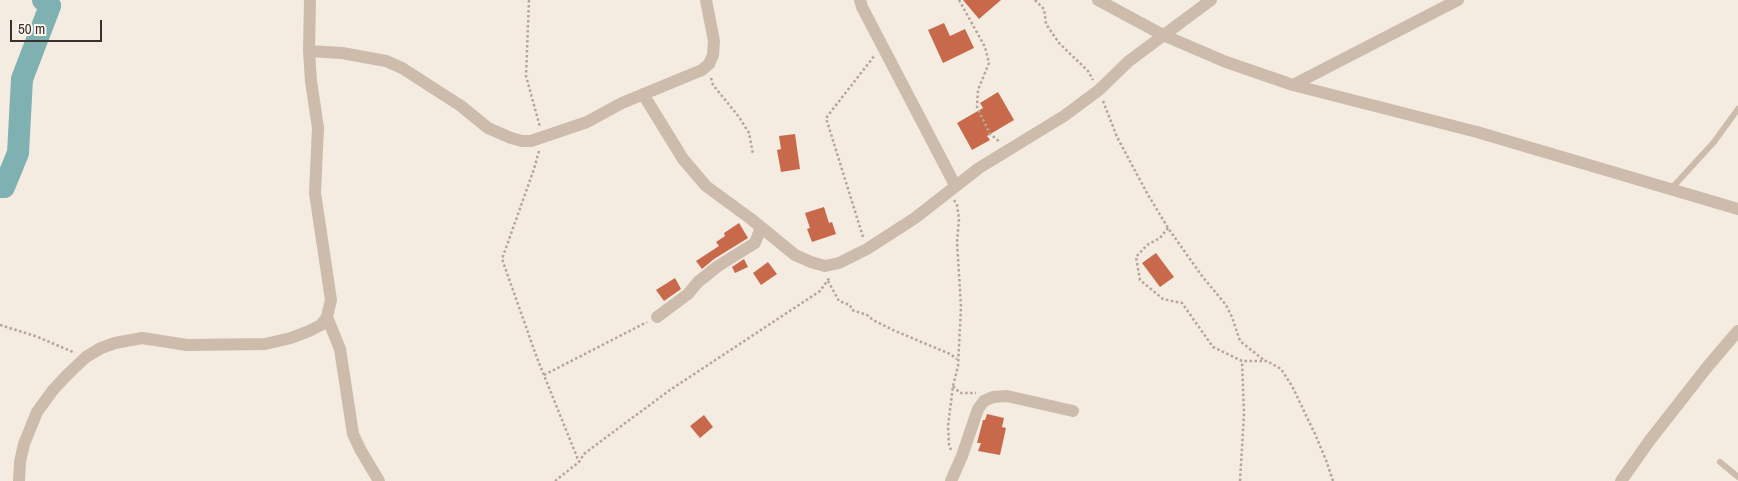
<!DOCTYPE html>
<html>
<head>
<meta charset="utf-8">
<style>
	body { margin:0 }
	#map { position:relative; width:1738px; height:481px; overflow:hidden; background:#f4ebe1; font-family:"Archivo Narrow",sans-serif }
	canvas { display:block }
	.scale { position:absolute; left:10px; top:20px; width:92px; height:22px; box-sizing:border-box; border:2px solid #3b302b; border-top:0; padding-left:6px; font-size:15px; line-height:18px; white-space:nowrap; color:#3b302b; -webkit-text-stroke:4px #fbf5ee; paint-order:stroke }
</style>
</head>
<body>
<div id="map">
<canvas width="1738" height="481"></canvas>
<div class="scale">50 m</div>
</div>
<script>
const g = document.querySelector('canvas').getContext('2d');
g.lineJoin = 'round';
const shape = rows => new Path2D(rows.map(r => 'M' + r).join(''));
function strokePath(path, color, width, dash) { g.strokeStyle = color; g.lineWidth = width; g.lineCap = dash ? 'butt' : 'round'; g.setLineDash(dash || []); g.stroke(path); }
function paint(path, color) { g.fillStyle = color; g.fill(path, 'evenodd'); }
strokePath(shape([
	[0,187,4,187,18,153,22,79,50,6,43,0]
]), '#7fb0b2', 22);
paint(shape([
	[963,0,1001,0,979,19],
	[944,23,950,36,965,29,974,48,943,63,928,30],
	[998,92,1014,120,987,136,990,140,972,150,957,123,983,108,980,103],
	[795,134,800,169,781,172,777,150,781,149,779,136],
	[824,207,829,223,832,222,836,234,812,242,807,229,810,228,805,213],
	[739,223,748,238,714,259,702,269,696,261,719,246,716,242,725,236,724,233],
	[1156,253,1174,277,1160,287,1142,263],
	[744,259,748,267,735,273,732,267],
	[768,262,777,274,761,285,753,273],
	[675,278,681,289,664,301,656,290],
	[987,414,1004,418,1002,427,1006,428,1000,455,978,451,981,443,977,443,982,424,983,420,985,420],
	[704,415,713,427,700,438,690,426]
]), '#c8694b');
strokePath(shape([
	[529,0,526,76,540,127],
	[959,0,985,47,989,63,978,90,977,107,990,134,1000,142],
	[1035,0,1044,9,1046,24,1059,43,1088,71,1093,80],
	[711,78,713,85,739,117,749,133,753,154],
	[1103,101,1117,137,1147,193,1168,228,1202,276,1226,305,1232,317,1240,341,1265,361],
	[539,151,534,169,502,259,537,358,579,462],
	[1168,228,1160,238,1147,245,1136,257,1140,280,1163,299,1182,303,1213,347,1242,361,1267,361,1281,369,1292,386,1315,434,1326,460,1333,481],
	[863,237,826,118,875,55],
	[828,281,839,301,850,305,852,310,867,315,873,320,893,330,950,354,957,359],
	[0,325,38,337,75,353],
	[544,375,647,322],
	[953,386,960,393,976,393],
	[951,450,949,445,948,426,953,386,958,366,961,307,957,242,959,219,957,205,954,200],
	[555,481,579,462,584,454,620,427,670,390,820,291,830,277],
	[1240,481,1244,414,1242,361]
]), '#b9a596', 2.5, [2.5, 2.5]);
strokePath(shape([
	[1671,189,1714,142,1738,109],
	[1720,462,1738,477]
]), '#cdbbac', 6);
strokePath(shape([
	[860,0,862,7,955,185],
	[1098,0,1163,35,1226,62,1293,85,1477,132,1738,209],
	[309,51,342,53,386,61,402,68,461,106,488,128,511,138,522,141,531,141,587,122,622,103,702,70,709,64,713,55,714,41,706,0],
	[1293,85,1458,0],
	[643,94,683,159,706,186,751,219,795,255,811,262,825,266,839,263,867,249,915,218,979,168,1064,116,1099,90,1129,61,1211,0],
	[327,317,340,349,353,434,360,449,379,481],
	[657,317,688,294,698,282,718,266,755,243,761,227],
	[19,481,20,462,24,444,37,412,53,390,67,375,86,357,101,348,115,343,142,338,187,345,265,344,291,338,309,331,321,325,327,317,331,300,315,193,318,128,311,81,309,51,310,0],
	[951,481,962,456,978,409,984,401,993,397,1007,396,1073,411],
	[1621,481,1650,440,1708,366,1738,331]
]), '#cdbbac', 12);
</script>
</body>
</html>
